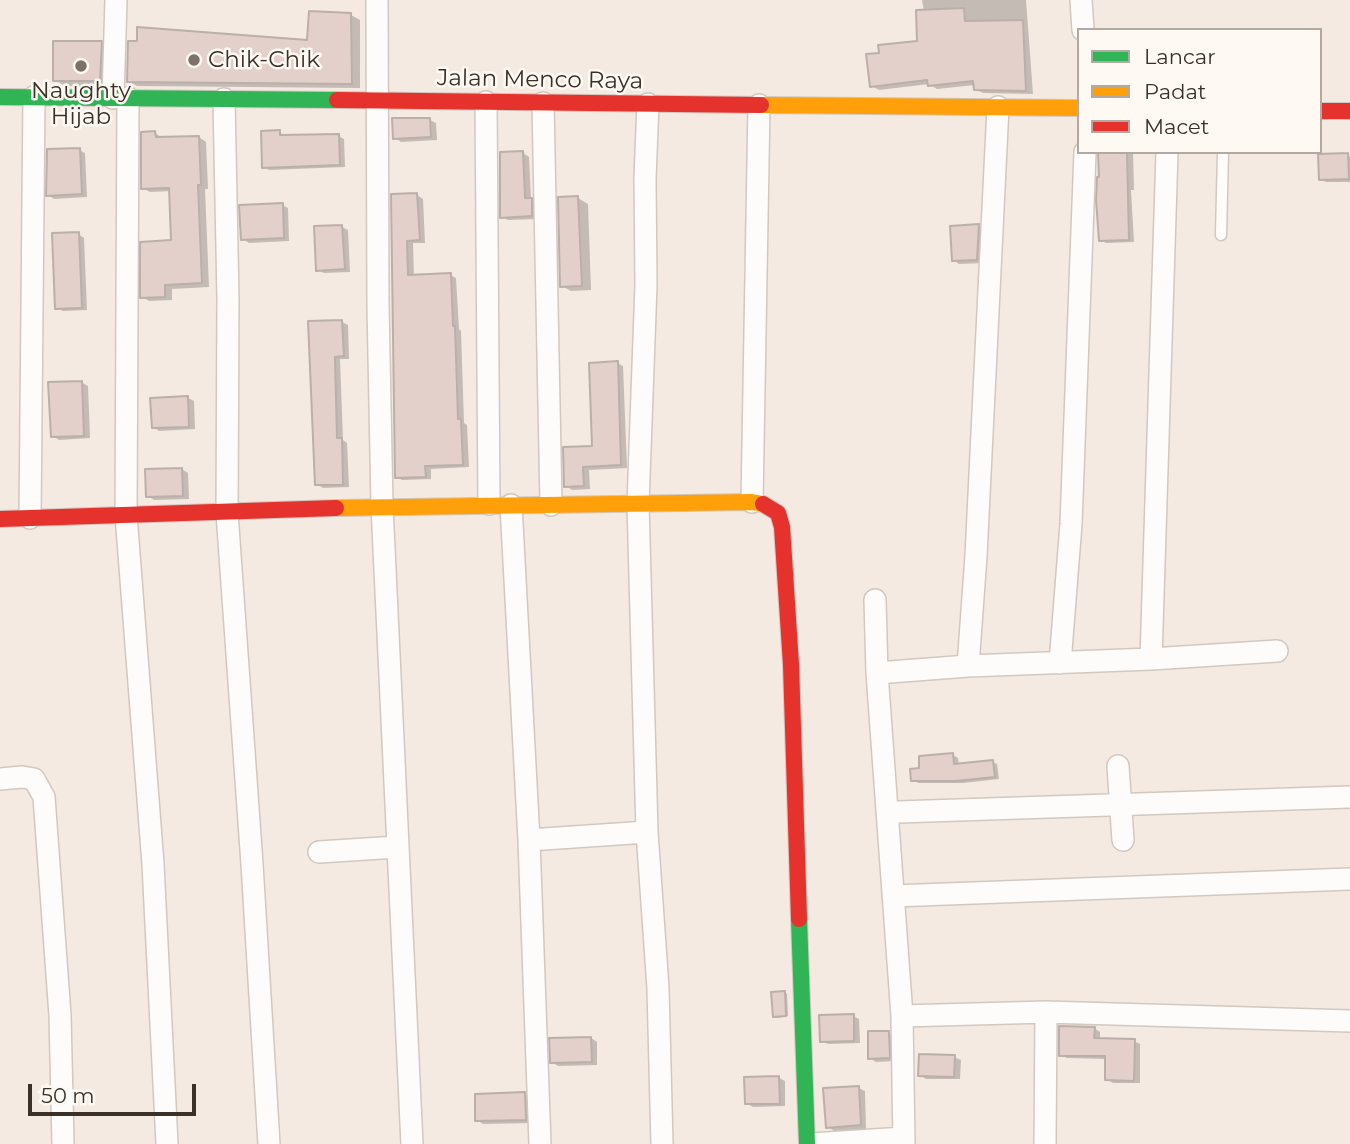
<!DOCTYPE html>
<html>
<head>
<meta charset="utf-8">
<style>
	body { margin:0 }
	#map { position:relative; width:1350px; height:1144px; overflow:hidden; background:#f4eae2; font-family:Montserrat,sans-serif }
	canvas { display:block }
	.legend { position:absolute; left:1077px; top:28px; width:245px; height:126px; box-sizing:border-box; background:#fff9f4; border:2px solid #b1a9a2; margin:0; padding:9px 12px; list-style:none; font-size:21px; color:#3c3128 }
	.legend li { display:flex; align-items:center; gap:14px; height:35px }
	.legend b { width:35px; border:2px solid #b1a9a2 }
	.scale { position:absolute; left:28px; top:1084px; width:168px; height:32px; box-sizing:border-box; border:4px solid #3c3128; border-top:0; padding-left:9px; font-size:21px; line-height:24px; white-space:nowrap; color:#3c3128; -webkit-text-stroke:5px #fff9f4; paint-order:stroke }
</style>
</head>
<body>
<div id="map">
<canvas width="1350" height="1144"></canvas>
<ul class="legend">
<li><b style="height:9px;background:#30b455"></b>Lancar</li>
<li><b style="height:9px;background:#ff9f0a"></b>Padat</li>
<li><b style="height:9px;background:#e5322d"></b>Macet</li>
</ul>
<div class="scale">50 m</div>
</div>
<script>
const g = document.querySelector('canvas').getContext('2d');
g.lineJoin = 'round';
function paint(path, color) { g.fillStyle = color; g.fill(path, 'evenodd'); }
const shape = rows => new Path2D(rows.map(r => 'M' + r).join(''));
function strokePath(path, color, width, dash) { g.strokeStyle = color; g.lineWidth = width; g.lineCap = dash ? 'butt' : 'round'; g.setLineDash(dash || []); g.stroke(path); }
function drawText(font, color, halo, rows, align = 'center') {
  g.font = font + ' Montserrat,sans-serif'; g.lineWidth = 5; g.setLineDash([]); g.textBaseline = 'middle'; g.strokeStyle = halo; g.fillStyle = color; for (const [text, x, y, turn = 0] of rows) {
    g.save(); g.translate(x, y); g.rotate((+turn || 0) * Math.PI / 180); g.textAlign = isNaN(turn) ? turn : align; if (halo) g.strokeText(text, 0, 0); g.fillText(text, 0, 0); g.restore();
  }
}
paint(shape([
	[922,0,1026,0,1033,94,983,93,975,89,975,85,937,89,929,84,879,90,872,86,881,54,919,42,924,11],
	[351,15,360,20,360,88,137,86,128,81,308,41],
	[101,43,111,48,110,86,65,86,55,80],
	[430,120,436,123,437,140,401,142,395,138],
	[279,132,284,135,338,136,344,139,345,167,269,170,264,167],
	[155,133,162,138,199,137,206,142,208,189,205,189,209,287,172,289,172,300,149,301,142,297,173,242,171,191,150,192,142,188],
	[79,150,85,153,87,197,54,199,48,195],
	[1099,152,1133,152,1134,190,1131,190,1134,242,1106,243,1100,240],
	[523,153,529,157,531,199,537,203,538,219,508,220,502,217],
	[1347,155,1350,157,1350,182,1326,182,1320,179],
	[417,195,423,199,425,243,413,243,414,277,450,275,456,278,459,329,461,331,464,423,467,425,469,467,431,469,431,479,402,480,396,477,393,196],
	[578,198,588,204,591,290,571,291,562,286],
	[282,205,288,208,289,241,249,243,243,239],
	[979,226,985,229,983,263,959,264,953,260],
	[342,227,348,230,350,272,324,273,318,270],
	[78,234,84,238,87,310,63,311,57,308],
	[342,322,348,325,349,359,340,359,343,440,347,443,349,487,323,488,317,484,310,323],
	[617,363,623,366,627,468,589,470,590,489,572,490,566,486,594,448],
	[81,382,88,386,90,438,59,440,53,436],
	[188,398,194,401,195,429,159,431,153,427],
	[182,469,188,473,189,499,154,500,148,496],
	[953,755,958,758,959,765,992,762,997,764,999,779,963,783,918,783,913,780,920,769],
	[785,992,787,994,788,1016,777,1018,774,1016],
	[853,1016,859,1019,860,1043,828,1044,822,1041],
	[1094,1028,1100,1032,1100,1040,1134,1041,1140,1044,1140,1083,1113,1083,1106,1079,1107,1059,1067,1058,1061,1055],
	[889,1033,895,1036,895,1061,876,1062,870,1058],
	[591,1038,597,1042,597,1065,558,1066,552,1062],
	[954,1057,961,1060,960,1079,926,1079,920,1075],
	[779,1078,785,1081,785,1106,753,1107,746,1103],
	[858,1088,865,1091,866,1130,836,1132,828,1127],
	[525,1094,531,1098,532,1123,483,1124,477,1120]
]), '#0003');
const building = shape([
	[964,8,965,21,1023,20,1026,91,974,90,973,81,928,86,927,80,870,87,866,54,879,53,878,45,917,41,916,10,964,8],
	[309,11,351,13,352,84,127,82,128,41,137,41,137,27,307,40,309,11],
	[53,41,102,41,100,81,53,81,53,41],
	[392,118,430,118,431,137,393,139,392,118],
	[280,130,280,135,339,134,340,165,262,168,261,131,280,130],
	[155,131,156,137,199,136,201,185,198,185,202,283,165,285,165,297,140,298,140,242,171,240,169,188,141,189,141,132,155,131],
	[80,148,82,194,46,196,47,149,80,148],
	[523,151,525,198,532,198,532,216,500,218,500,152,523,151],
	[1098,152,1127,152,1129,240,1099,241,1096,200,1097,177,1099,177,1098,152],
	[1348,153,1349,179,1319,180,1318,154,1348,153],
	[417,193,420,240,407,241,408,275,451,273,453,326,455,326,458,419,461,419,463,465,425,466,426,477,395,478,391,194,417,193],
	[578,196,582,286,560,287,558,197,578,196],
	[283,203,284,238,241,240,239,205,283,203],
	[979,224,977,260,952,261,950,226,979,224],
	[342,225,345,269,316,271,314,226,342,225],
	[79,232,82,308,55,309,52,233,79,232],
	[342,320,344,356,335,357,337,438,342,438,343,485,315,485,308,321,342,320],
	[618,361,621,465,583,467,584,486,564,487,563,447,592,446,589,363,618,361],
	[82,381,84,436,51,437,48,382,82,381],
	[188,396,189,427,152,428,150,398,188,396],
	[182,468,183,496,146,497,145,469,182,468],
	[953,753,954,764,993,760,995,777,956,781,911,781,910,769,919,768,919,756,953,753],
	[785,991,786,1016,773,1017,771,992,785,991],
	[854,1014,854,1041,820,1042,819,1015,854,1014],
	[1059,1026,1095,1027,1094,1038,1135,1039,1134,1081,1105,1080,1105,1056,1059,1056,1059,1026],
	[868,1031,889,1031,890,1058,868,1059,868,1031],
	[591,1037,592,1062,550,1063,549,1038,591,1037],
	[919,1054,955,1055,954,1077,918,1076,919,1054],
	[779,1076,780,1104,745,1104,744,1077,779,1076],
	[859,1086,861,1125,826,1128,823,1088,859,1086],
	[525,1092,526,1120,475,1121,475,1094,525,1092]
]);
paint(building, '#e3d0cb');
strokePath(building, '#baafaa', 2);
const lane = shape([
	[1221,235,1223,152]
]);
const street = shape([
	[377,0,378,305,382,506,412,1144],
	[1081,0,1083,30],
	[113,98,116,0],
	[128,98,126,515,153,864,167,1144],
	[224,99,228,299,227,513,252,864,269,1144],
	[486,102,489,504],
	[543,103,551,505],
	[648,104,645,178,646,285,638,504,647,832,658,988,662,1144],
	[752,502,759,105],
	[511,505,529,840,540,1144],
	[30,518,34,97],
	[875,600,877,673,902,1016,1046,1012,1350,1021],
	[1151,659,1167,152],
	[1060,663,1071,524,1085,152],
	[968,666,976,556,998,107],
	[877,673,968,666,1151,659,1277,651],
	[1118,766,1123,840],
	[0,779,22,777,34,779,44,797,60,1015,63,1144],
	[898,812,1350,797],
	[529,840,647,832],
	[319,852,397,847],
	[893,896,1350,879],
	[902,1016,904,1144],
	[812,1144,904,1138],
	[1045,1144,1046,1012]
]);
const fast = shape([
	[0,97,337,100],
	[799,919,807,1144]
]);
const slow = shape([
	[761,105,1079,108],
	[336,508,752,502,763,504]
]);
const jam = shape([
	[337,100,761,105],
	[1320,111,1350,111],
	[763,504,778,513,782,527,791,665,799,919],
	[0,519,336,508]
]);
strokePath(lane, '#d2c8c0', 13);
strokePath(street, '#d2c8c0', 24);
strokePath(fast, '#d2c8c0', 18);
strokePath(slow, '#d2c8c0', 18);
strokePath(jam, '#d2c8c0', 18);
strokePath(lane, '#fdfcfb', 10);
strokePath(street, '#fdfcfb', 21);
strokePath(fast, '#30b455', 16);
strokePath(slow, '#ff9f0a', 16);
strokePath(jam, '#e5322d', 16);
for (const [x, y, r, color] of [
	[194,60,7,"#7c7269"],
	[81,66,7,"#7c7269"]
]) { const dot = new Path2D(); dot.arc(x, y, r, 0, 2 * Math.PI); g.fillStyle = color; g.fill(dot); strokePath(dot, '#fff9f4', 2.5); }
drawText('23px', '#3c3128', '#fff9f4', [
	["Chik-Chik",208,60],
	["Naughty",81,91,"center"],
	["Hijab",81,117,"center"]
], 'left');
drawText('23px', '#3c3128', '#fff9f4', [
	["Jalan Menco Raya",540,80,1]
]);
</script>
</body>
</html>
